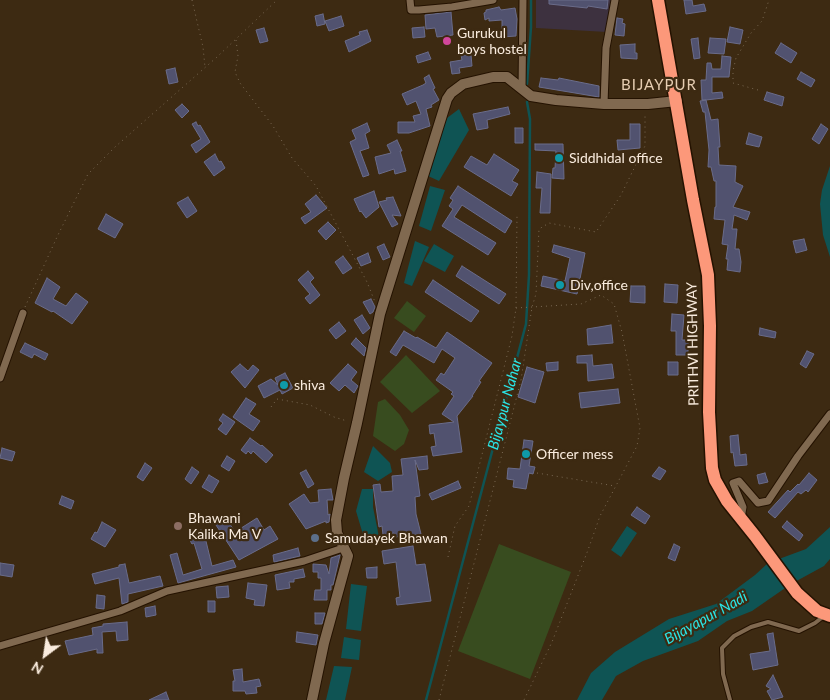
<!DOCTYPE html>
<html>
<head>
<meta charset="utf-8">
<style>
	body { margin:0 }
	#map { position:relative; width:830px; height:700px; overflow:hidden; background:#3d2a12; font-family:Lato,sans-serif }
	canvas { display:block }
	.north { position:absolute; left:20px; top:630px; width:50px; height:50px; -webkit-text-stroke:4px #3d2a12; paint-order:stroke; rotate:211deg; font-size:14px; font-weight:700; line-height:20px; text-align:center; color:#faecde }
	.north::after { content:''; display:block; margin:auto; width:18px; height:22px; background:#faecde; clip-path:polygon(50% 0,100% 100%,50% 72%,0 100%) }
</style>
</head>
<body>
<div id="map">
<canvas width="830" height="700"></canvas>
<div class="north">N</div>
</div>
<script>
const g = document.querySelector('canvas').getContext('2d');
g.lineJoin = 'round';
function paint(path, color) { g.fillStyle = color; g.fill(path, 'evenodd'); }
const shape = rows => new Path2D(rows.map(r => 'M' + r).join(''));
function strokePath(path, color, width, dash) { g.strokeStyle = color; g.lineWidth = width; g.lineCap = dash ? 'butt' : 'round'; g.setLineDash(dash || []); g.stroke(path); }
function drawText(font, color, halo, rows, align = 'center') {
  g.font = font + ' Lato,sans-serif'; g.lineWidth = 4.5; g.setLineDash([]); g.textBaseline = 'middle'; g.strokeStyle = halo; g.fillStyle = color; for (const [text, x, y, turn = 0] of rows) {
    g.save(); g.translate(x, y); g.rotate((+turn || 0) * Math.PI / 180); g.textAlign = isNaN(turn) ? turn : align; if (halo) g.strokeText(text, 0, 0); g.fillText(text, 0, 0); g.restore();
  }
}
paint(shape([
	[536,0,611,0,607,32,536,28]
]), '#3d313f');
paint(shape([
	[407,301,426,316,414,332,394,318],
	[406,355,440,391,412,413,380,382],
	[385,399,400,415,409,430,404,444,395,451,373,436,378,402],
	[499,544,571,572,530,679,458,651]
]), '#384c1f');
paint(shape([
	[459,109,469,130,439,181,426,175,447,118],
	[830,166,830,257,823,235,820,204,822,190],
	[430,186,445,190,431,231,419,226],
	[415,241,429,247,412,286,404,283],
	[434,244,454,256,445,272,424,261],
	[373,446,390,463,392,472,378,481,364,472],
	[362,489,373,489,373,507,379,537,371,540,364,538,356,511],
	[627,526,637,533,621,557,611,550],
	[830,527,830,559,824,566,791,584,752,611,727,621,698,641,643,661,616,676,602,700,577,700,591,673,615,652,669,619,716,604,755,575,768,563,806,549],
	[351,584,367,586,361,631,346,629],
	[344,637,361,640,359,660,341,658],
	[334,666,352,667,345,700,326,700]
]), '#0f5454');
strokePath(shape([
	[527,84,531,27,531,0],
	[426,700,526,324,529,275,530,119,527,102]
]), '#0f5454', 2.5);
const building = shape([
	[549,0,608,0,607,9,588,6,587,8,549,4,549,0],
	[684,0,692,0,693,6,704,4,706,11,686,14,684,0],
	[499,7,501,10,515,8,517,19,516,36,502,37,502,20,489,21,489,18,485,20,484,13,486,12,486,10,499,7],
	[451,12,453,35,437,37,435,28,426,29,425,15,451,12],
	[323,14,325,24,317,26,315,16,323,14],
	[341,16,344,26,329,31,325,21,341,16],
	[617,18,623,19,622,23,625,24,624,36,615,35,617,18],
	[424,27,425,37,413,38,412,28,424,27],
	[730,27,743,30,740,44,727,42,730,27],
	[264,28,268,41,260,43,256,30,264,28],
	[367,30,371,41,349,52,345,41,360,35,359,32,367,30],
	[698,38,700,58,694,59,691,39,698,38],
	[710,38,726,39,724,54,708,53,710,38],
	[781,43,797,53,791,63,775,53,781,43],
	[635,44,635,53,637,53,637,59,621,58,620,45,635,44],
	[428,52,431,59,418,63,416,56,428,52],
	[461,55,471,55,472,66,459,68,460,73,452,74,450,62,462,60,461,55],
	[722,56,731,57,729,77,712,77,712,93,722,92,723,98,706,100,711,120,718,119,720,147,718,147,719,165,736,166,735,182,743,186,733,207,750,212,747,220,734,215,732,229,737,229,735,249,739,249,741,262,740,272,727,270,728,259,726,259,728,245,722,244,725,220,714,219,715,207,716,207,716,181,714,181,711,167,708,167,709,150,705,112,703,112,700,101,706,100,702,100,701,80,706,80,707,63,711,63,712,69,721,69,722,56],
	[175,68,178,82,169,84,166,70,175,68],
	[801,72,815,80,811,87,797,79,801,72],
	[429,75,435,88,433,89,439,100,431,105,432,107,426,109,430,126,409,133,398,133,398,122,415,122,413,116,421,114,416,101,407,105,402,94,423,85,426,83,424,78,429,75],
	[541,78,558,80,559,78,599,86,599,97,539,87,541,78],
	[767,92,784,97,782,106,764,100,767,92],
	[182,104,189,111,182,118,175,110,182,104],
	[508,107,510,114,487,120,488,128,477,130,473,114,508,107],
	[196,122,198,126,200,125,210,142,196,153,191,145,201,139,192,124,196,122],
	[367,123,370,131,365,134,369,148,360,151,369,175,363,177,350,142,356,139,352,130,367,123],
	[630,124,640,124,640,148,618,150,617,140,630,140,630,124],
	[821,124,828,129,819,144,812,139,821,124],
	[515,128,523,128,523,143,515,143,515,128],
	[749,133,762,137,759,147,746,144,749,133],
	[397,140,402,151,400,151,406,171,395,174,394,169,379,174,375,157,391,153,387,145,397,140],
	[535,144,563,144,564,179,552,178,553,168,555,168,556,151,535,150,535,144],
	[215,154,219,162,221,161,225,168,214,176,204,162,215,154],
	[494,154,519,170,512,181,518,184,511,196,464,167,471,156,487,165,494,154],
	[537,172,551,174,550,213,540,213,542,188,536,188,537,172],
	[458,186,512,221,505,233,462,205,454,217,496,243,488,255,442,226,453,209,449,206,453,200,450,198,458,186],
	[374,191,379,207,366,218,361,211,360,212,354,199,374,191],
	[316,195,327,208,305,224,301,218,311,212,305,204,316,195],
	[188,197,197,211,187,218,177,203,188,197],
	[393,197,401,216,392,215,398,224,392,227,379,202,387,200,386,198,393,197],
	[106,214,123,224,115,238,98,229,106,214],
	[328,222,336,230,326,240,318,231,328,222],
	[804,239,807,250,796,253,793,241,804,239],
	[384,244,390,257,383,260,377,247,384,244],
	[554,245,585,253,577,294,541,286,543,276,565,281,570,258,552,252,554,245],
	[368,253,371,262,361,266,357,258,368,253],
	[343,256,352,268,343,274,335,262,343,256],
	[462,266,506,294,499,304,456,276,462,266],
	[308,271,314,278,310,282,320,295,310,304,305,298,310,294,298,280,308,271],
	[47,278,60,287,53,299,66,306,76,293,88,302,72,324,53,311,52,312,35,303,47,278],
	[433,280,479,311,471,322,425,292,433,280],
	[665,284,678,285,677,303,664,302,665,284],
	[631,286,645,286,645,303,630,302,631,286],
	[371,299,375,307,373,312,370,314,363,302,371,299],
	[672,314,684,315,682,340,688,340,688,355,676,355,676,331,671,331,672,314],
	[362,315,370,328,363,334,354,320,362,315],
	[339,322,346,331,336,339,329,330,339,322],
	[611,325,613,343,588,345,587,329,611,325],
	[760,328,776,332,775,338,759,335,760,328],
	[404,331,416,338,417,337,436,348,447,332,492,363,479,381,481,382,472,396,473,396,457,416,462,452,433,456,431,447,436,446,434,433,430,434,429,425,454,422,442,414,454,396,451,394,453,392,436,380,441,373,444,375,455,358,442,349,434,363,403,345,396,356,390,352,404,331],
	[356,338,366,348,364,356,351,344,356,338],
	[25,343,48,354,45,360,34,354,32,358,20,352,25,343],
	[807,351,814,354,806,368,800,364,807,351],
	[592,355,593,366,612,364,614,378,588,381,587,363,577,363,577,356,592,355],
	[558,362,558,370,547,371,546,363,558,362],
	[668,362,678,362,678,375,668,375,668,362],
	[240,364,248,371,253,365,259,370,245,388,231,372,240,364],
	[348,364,357,372,351,380,358,386,354,393,345,385,339,391,330,383,348,364],
	[527,367,544,372,535,403,518,397,527,367],
	[285,373,293,388,282,394,280,390,264,398,258,386,271,379,278,385,275,378,285,373],
	[618,389,620,403,581,408,579,393,618,389],
	[246,398,256,404,249,414,260,421,253,431,233,417,246,398],
	[223,414,235,422,226,435,218,429,223,423,219,420,223,414],
	[738,435,740,455,746,454,747,465,735,466,733,452,731,453,730,436,738,435],
	[250,438,261,446,262,445,273,455,266,463,253,451,251,454,248,451,246,454,241,450,250,438],
	[524,440,533,441,529,466,535,467,533,474,529,473,526,489,513,487,514,480,507,479,508,468,520,469,524,440],
	[2,448,15,452,12,461,0,458,2,448],
	[227,456,235,461,229,471,221,466,227,456],
	[427,456,428,469,419,470,415,460,420,496,415,497,416,514,421,534,395,537,394,533,383,535,382,526,379,527,373,485,380,484,381,492,393,491,392,476,403,475,401,459,427,456],
	[145,463,152,468,143,481,137,477,145,463],
	[192,467,199,472,191,484,185,479,192,467],
	[659,467,666,471,660,480,652,476,659,467],
	[306,470,314,484,308,488,300,473,306,470],
	[765,473,768,482,759,484,757,475,765,473],
	[809,473,817,480,808,492,806,490,801,494,798,492,775,518,768,512,788,490,790,492,798,484,799,485,809,473],
	[209,475,219,481,212,493,202,487,209,475],
	[458,481,461,488,432,500,429,494,458,481],
	[331,489,333,500,327,500,328,515,330,514,329,522,326,523,326,521,306,529,289,504,304,494,310,503,319,502,318,490,331,489],
	[62,496,74,501,71,509,59,504,62,496],
	[637,507,650,516,645,524,631,515,637,507],
	[224,515,235,532,257,518,264,530,270,526,278,539,239,560,214,522,224,515],
	[787,521,803,535,799,541,782,527,787,521],
	[102,522,116,530,105,547,91,539,95,532,97,533,102,522],
	[201,530,205,537,212,566,233,560,236,567,178,583,170,555,177,553,183,575,202,569,194,543,192,544,188,537,201,530],
	[674,544,680,547,675,561,668,558,674,544],
	[413,546,416,565,425,564,431,601,397,605,396,598,400,597,396,562,384,564,382,551,413,546],
	[298,548,300,556,274,562,273,555,298,548],
	[340,555,333,585,331,585,331,590,327,590,327,600,314,600,315,590,321,590,321,578,318,578,318,572,313,572,313,564,326,565,329,574,331,558,340,555],
	[0,563,14,565,12,577,0,575,0,563],
	[125,564,129,583,160,576,163,586,128,594,128,602,122,604,119,578,95,584,92,574,119,567,119,565,125,564],
	[377,567,377,578,367,578,366,568,377,567],
	[303,569,305,577,294,579,294,582,289,582,290,588,277,590,275,575,303,569],
	[248,583,267,585,264,606,254,605,255,600,246,598,248,583],
	[228,586,229,597,217,598,216,587,228,586],
	[97,595,105,596,104,609,96,608,97,595],
	[208,601,215,601,215,612,208,612,208,601],
	[155,606,156,615,146,617,145,608,155,606],
	[315,613,325,613,322,624,315,624,315,613],
	[127,622,128,640,117,641,116,631,102,632,103,653,97,653,97,649,69,655,65,641,93,635,92,628,103,626,103,624,127,622],
	[297,632,318,635,316,645,296,642,297,632],
	[773,633,778,665,753,670,750,654,770,651,767,634,773,633],
	[242,669,243,682,259,679,261,686,256,687,257,693,246,694,245,691,233,691,233,681,235,681,233,670,242,669],
	[773,675,783,697,772,700,767,691,771,689,766,686,773,675],
	[166,692,169,700,149,700,166,692]
]);
paint(building, '#51526f');
strokePath(building, '#6a6c8a', 1);
const lane = shape([
	[730,700,723,674,722,648,734,636,751,627,768,622,799,631,815,623,824,616]
]);
const street = shape([
	[410,0,411,10,419,10,452,7,493,0],
	[522,90,523,0],
	[604,104,606,48,615,0],
	[0,378,23,313],
	[741,518,743,507,733,483,739,481,758,503,768,501,798,456,830,414],
	[0,646,120,611,167,591,304,561,343,548]
]);
const secondary = shape([
	[312,700,324,643,348,556,337,533,336,520,344,478,357,423,380,314,447,99,451,93,463,84,493,77,507,77,531,96,556,100,604,104,648,104,677,101]
]);
const highway = shape([
	[658,0,693,200,708,275,710,326,709,412,712,468,715,480,727,501,755,536,797,593,817,611,830,616]
]);
strokePath(lane, '#241200', 6);
strokePath(street, '#241200', 9);
strokePath(secondary, '#241200', 12);
strokePath(highway, '#241200', 15);
strokePath(shape([
	[192,0,203,47,205,67],
	[236,40,238,56,235,72,240,83,273,126,292,158,316,186,367,282,375,302],
	[758,90,733,83,733,71,736,58,751,33,762,21,769,0],
	[25,307,57,237,88,174,115,147,217,57,277,0],
	[516,308,581,304,601,295,614,304,622,332,640,428,637,446,600,516,588,550,552,642,524,700],
	[271,407,277,399,310,405,334,417,347,421],
	[537,473,615,486],
	[448,557,455,526,469,506,512,336,516,308,517,215],
	[439,700,521,380,532,307,536,294,539,229,549,223,596,232,621,195,645,146,645,114]
]), '#7b6a55', 1, [1, 4]);
strokePath(lane, '#806950', 4);
strokePath(street, '#806950', 7);
strokePath(secondary, '#806950', 10);
strokePath(highway, '#fc987a', 12);
for (const [x, y, r, color] of [
	[447,41,5,"#d1479c"],
	[559,158,5,"#0f9aa8"],
	[560,285,5,"#0f9aa8"],
	[284,385,5,"#0f9aa8"],
	[526,454,5,"#0f9aa8"],
	[178,526,5,"#8d6e63"],
	[315,538,5,"#5c6f8a"]
]) { const dot = new Path2D(); dot.arc(x, y, r, 0, 2 * Math.PI); g.fillStyle = color; g.fill(dot); strokePath(dot, '#3d2a12', 2); }
drawText('14px', '#faecde', '#3d2a12', [
	["Gurukul",457,33],
	["boys hostel",457,49],
	["Siddhidal office",569,158],
	["Div,office",570,285],
	["shiva",294,385],
	["Officer mess",536,454],
	["Bhawani",188,518],
	["Kalika Ma V",188,534],
	["Samudayek Bhawan",325,538]
], 'left');
drawText('14px', '#faecde', '#3d2a12', [
	["PRITHVI HIGHWAY",693,344,-91]
]);
g.letterSpacing = '1px';
drawText('15px', '#e6cdb1', '#3d2a12', [
	["BIJAYPUR",659,85]
]);
g.letterSpacing = '0px';
drawText('italic 15px', '#2ae4e5', '#3d2a12', [
	["Bijaypur Nahar",505,404,-75],
	["Bijayapur Nadi",706,618,-29]
]);
</script>
</body>
</html>
